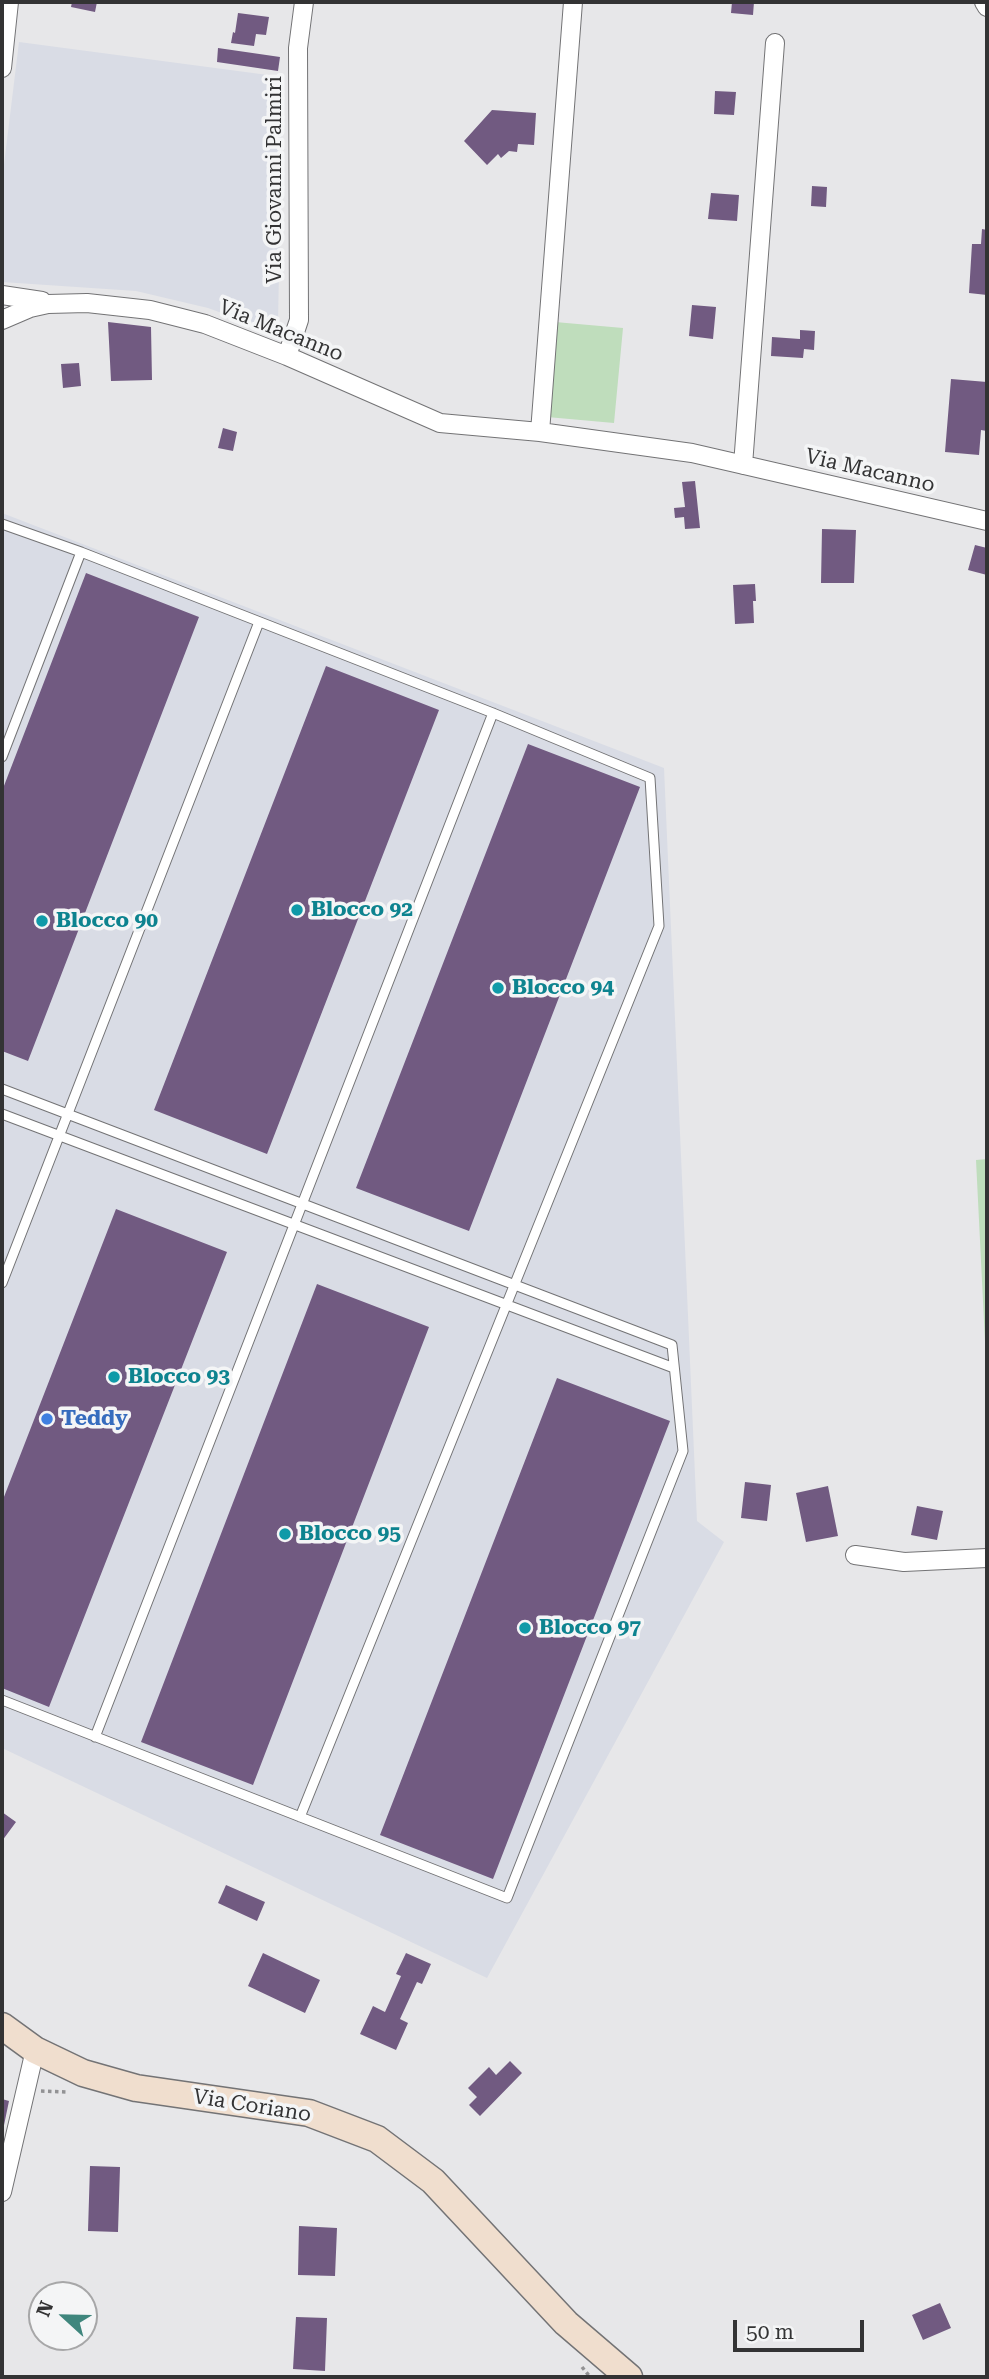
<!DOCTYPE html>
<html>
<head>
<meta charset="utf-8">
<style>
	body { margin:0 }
	#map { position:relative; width:989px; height:2379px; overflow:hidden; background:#e7e7e9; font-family:"Roboto Serif",serif }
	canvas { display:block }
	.frame { position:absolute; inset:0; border:4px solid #333334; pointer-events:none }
	.north { position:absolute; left:28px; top:2281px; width:70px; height:70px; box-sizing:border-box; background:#f4f5f6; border:2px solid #a7a7a8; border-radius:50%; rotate:292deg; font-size:19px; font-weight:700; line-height:28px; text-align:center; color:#333334 }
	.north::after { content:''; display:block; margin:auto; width:24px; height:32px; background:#3f867d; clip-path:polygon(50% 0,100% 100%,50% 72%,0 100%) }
	.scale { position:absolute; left:733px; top:2320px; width:131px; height:32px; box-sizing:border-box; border:4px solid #333334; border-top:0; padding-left:9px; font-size:21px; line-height:24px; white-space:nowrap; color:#333334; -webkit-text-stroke:5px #f4f5f6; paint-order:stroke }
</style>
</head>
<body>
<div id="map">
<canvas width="989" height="2379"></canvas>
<div class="frame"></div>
<div class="north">N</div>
<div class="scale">50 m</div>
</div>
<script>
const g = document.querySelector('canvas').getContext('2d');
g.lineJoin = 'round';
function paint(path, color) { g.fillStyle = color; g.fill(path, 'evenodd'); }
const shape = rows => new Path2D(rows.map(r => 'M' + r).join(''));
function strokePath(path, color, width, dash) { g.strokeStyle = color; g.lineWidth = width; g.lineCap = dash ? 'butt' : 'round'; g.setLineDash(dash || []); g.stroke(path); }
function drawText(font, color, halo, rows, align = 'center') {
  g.font = font + ' "Roboto Serif",serif'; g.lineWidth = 7; g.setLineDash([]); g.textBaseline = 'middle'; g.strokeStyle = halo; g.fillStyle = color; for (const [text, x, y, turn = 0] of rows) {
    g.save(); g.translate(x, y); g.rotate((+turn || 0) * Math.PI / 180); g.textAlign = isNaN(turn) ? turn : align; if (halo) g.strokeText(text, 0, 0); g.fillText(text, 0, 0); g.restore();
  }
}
paint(shape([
	[19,42,283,77,278,321,265,329,208,308,136,291,2,282,2,181],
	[2,513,664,768,697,1521,724,1542,487,1978,2,1748]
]), '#d9dce5');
paint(shape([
	[555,322,623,328,614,423,547,417],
	[987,1159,987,1382,976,1160]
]), '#bfddbc');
paint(shape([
	[72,2,97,2,95,12,71,7],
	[732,2,754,2,753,15,731,13],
	[238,13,269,17,266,35,256,34,254,46,231,43,233,32,235,33],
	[218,48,280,57,278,71,217,62],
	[715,91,736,92,734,115,714,114],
	[492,110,536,113,534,145,518,144,517,152,509,151,501,158,498,154,487,165,464,141],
	[812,186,827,187,826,207,811,206],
	[711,193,739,195,737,221,708,219],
	[982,229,987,230,987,295,969,293,972,244,981,244],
	[692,305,716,307,713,339,689,336],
	[108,322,151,327,152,380,111,381],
	[800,330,815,331,814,350,804,349,803,358,771,356,772,337,800,339],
	[79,363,81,386,63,388,61,364],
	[951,379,987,382,987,431,981,430,979,455,945,452],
	[223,428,237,432,233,451,218,448],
	[695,481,700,528,685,529,684,517,675,518,674,508,685,507,682,482],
	[822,529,856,530,854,583,821,583],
	[975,545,987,548,987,575,968,570],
	[86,573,199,617,28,1061,2,1051,2,791],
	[755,584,756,601,753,601,754,623,735,624,733,585],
	[326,666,439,710,267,1154,154,1110],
	[528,744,640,787,469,1231,356,1188],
	[116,1209,227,1252,49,1707,2,1688,2,1502],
	[317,1284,429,1327,253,1785,141,1742],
	[557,1378,670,1421,493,1879,380,1835],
	[745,1482,771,1485,767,1521,741,1518],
	[828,1486,838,1536,806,1542,796,1493],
	[917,1506,943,1511,937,1540,911,1535],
	[2,1812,16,1822,2,1841],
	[226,1885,265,1902,257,1921,218,1903],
	[263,1953,320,1980,305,2013,248,1986],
	[406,1953,431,1964,422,1984,417,1982,400,2019,408,2023,396,2050,360,2034,373,2006,385,2012,401,1976,396,1974],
	[510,2061,522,2073,480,2116,469,2105,477,2097,468,2088,489,2067,496,2075],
	[2,2099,9,2101,3,2130,2,2130],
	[90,2166,120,2167,118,2232,88,2231],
	[299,2226,337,2228,335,2276,298,2275],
	[940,2303,951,2328,923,2340,912,2315],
	[296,2317,327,2318,325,2371,293,2369]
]), '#715a81');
const service = shape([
	[2,524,81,552,493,713,650,778,659,926,300,1817],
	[2,757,81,552],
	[2,1089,672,1345,683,1451,507,1898,2,1700],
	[2,1114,674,1368],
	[2,1283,259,622],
	[95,1737,493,713]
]);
const minor = shape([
	[984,2,987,7],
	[2,68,9,2],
	[2,295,42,301],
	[2,320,30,308,48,304,87,303,150,310,205,324,287,356,440,423,540,432,692,453,987,521],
	[287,356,299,320,298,48,304,2],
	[540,432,573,2],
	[743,465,775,43],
	[855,1555,904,1562,987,1558],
	[2,2192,35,2050]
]);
const secondary = shape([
	[2,2026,35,2050,83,2073,136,2088,309,2113,377,2139,433,2181,566,2323,629,2377]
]);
strokePath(service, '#737375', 11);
strokePath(minor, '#737375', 20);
strokePath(secondary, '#737375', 29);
strokePath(shape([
	[41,2091,68,2092],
	[582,2367,590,2377]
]), '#929294', 3.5, [3.5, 3.5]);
strokePath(service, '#fff', 9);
strokePath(minor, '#fff', 18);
strokePath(secondary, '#f0dece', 26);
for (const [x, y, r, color] of [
	[297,910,7,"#0f9aa8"],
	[42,921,7,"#0f9aa8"],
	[498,988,7,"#0f9aa8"],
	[114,1377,7,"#0f9aa8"],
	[47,1419,7,"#3f7fe0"],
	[285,1534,7,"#0f9aa8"],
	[525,1628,7,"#0f9aa8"]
]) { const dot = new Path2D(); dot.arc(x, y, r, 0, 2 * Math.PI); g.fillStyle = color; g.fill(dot); strokePath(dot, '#f4f5f6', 2.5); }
drawText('21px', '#333334', '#f4f5f6', [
	["Via Giovanni Palmiri",275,180,-90],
	["Via Macanno",281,331,22],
	["Via Macanno",870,471,13],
	["Via Coriano",252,2106,9]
]);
drawText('bold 21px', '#0d838f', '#f4f5f6', [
	["Blocco 92",311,910],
	["Blocco 90",56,921],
	["Blocco 94",512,988],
	["Blocco 93",128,1377],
	["Blocco 95",299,1534],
	["Blocco 97",539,1628]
], 'left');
drawText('bold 21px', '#366cbe', '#f4f5f6', [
	["Teddy",61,1419]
], 'left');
</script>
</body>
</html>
